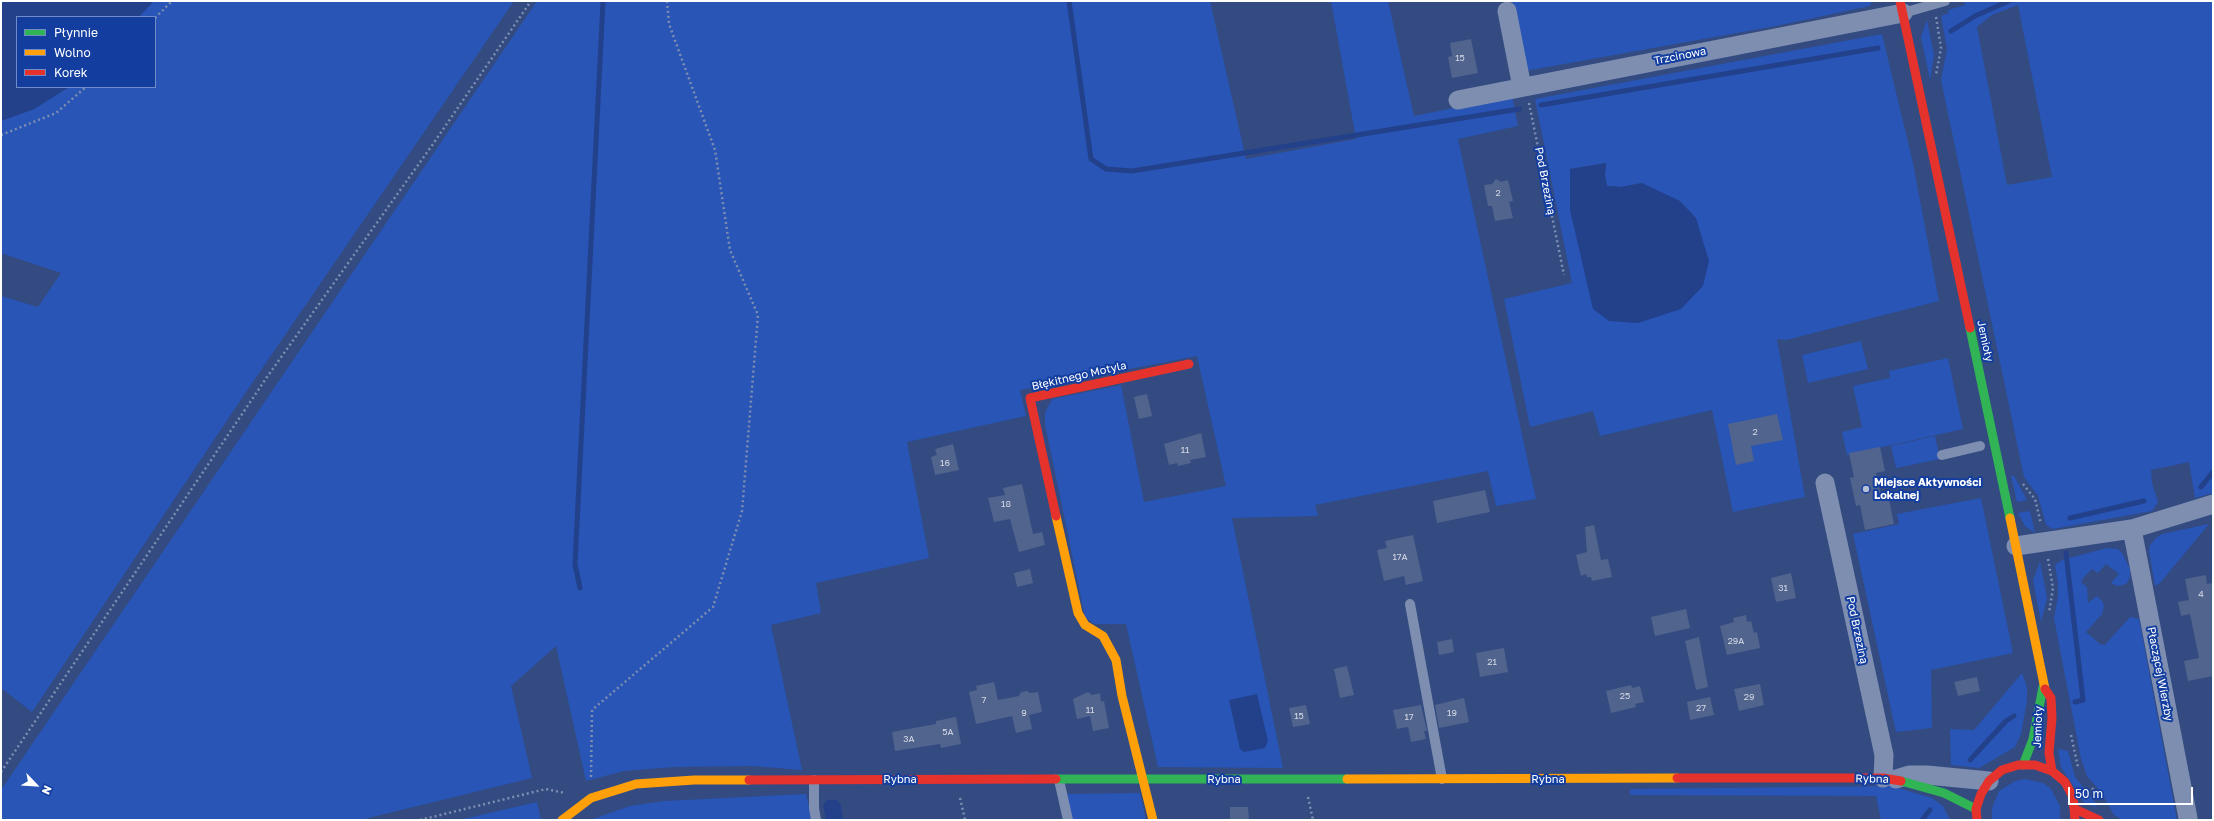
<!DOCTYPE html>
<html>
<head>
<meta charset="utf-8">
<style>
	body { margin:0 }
	#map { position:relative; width:2214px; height:821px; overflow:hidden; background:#334b80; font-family:"Golos Text",sans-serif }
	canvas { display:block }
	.frame { position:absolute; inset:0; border:2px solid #fff; pointer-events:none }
	.legend { position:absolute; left:16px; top:16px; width:140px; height:72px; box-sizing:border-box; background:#133ea0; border:1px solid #718bc6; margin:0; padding:5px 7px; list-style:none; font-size:12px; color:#fff }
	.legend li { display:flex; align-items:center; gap:8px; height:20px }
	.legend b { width:20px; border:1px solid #718bc6 }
	.north { position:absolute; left:16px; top:765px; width:40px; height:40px; -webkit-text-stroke:3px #133ea0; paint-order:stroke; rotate:115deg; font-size:11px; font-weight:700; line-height:16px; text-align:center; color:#fff }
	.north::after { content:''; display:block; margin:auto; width:14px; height:18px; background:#fff; clip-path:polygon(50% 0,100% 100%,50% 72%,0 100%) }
	.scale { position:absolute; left:2068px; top:787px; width:125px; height:18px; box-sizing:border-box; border:2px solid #fff; border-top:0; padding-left:5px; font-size:12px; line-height:14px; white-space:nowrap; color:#fff; -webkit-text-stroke:3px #133ea0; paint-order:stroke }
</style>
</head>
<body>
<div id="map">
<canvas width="2214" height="821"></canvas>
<div class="frame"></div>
<ul class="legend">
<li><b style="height:5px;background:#30b455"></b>Płynnie</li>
<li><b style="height:5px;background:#ff9f0a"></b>Wolno</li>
<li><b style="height:5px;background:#e5322d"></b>Korek</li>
</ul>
<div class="north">N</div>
<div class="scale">50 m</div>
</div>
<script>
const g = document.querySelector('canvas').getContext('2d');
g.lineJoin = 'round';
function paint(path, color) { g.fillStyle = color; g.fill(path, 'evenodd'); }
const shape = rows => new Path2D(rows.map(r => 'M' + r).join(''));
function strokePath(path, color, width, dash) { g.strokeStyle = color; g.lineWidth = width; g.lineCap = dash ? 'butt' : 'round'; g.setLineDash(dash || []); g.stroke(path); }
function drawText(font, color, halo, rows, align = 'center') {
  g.font = font + ' "Golos Text",sans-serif'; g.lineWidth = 4; g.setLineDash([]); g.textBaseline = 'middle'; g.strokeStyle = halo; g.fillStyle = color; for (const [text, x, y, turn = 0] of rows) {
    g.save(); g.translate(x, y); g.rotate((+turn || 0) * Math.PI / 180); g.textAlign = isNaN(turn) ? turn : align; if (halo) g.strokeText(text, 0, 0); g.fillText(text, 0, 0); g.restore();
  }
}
paint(shape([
	[150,1,514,1,246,392,32,712,1,688,1,296,38,307,61,273,1,253,1,121,34,109,69,87,155,87,155,17,135,17],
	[537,1,1210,1,1246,159,1356,139,1331,1,1388,1,1414,116,1512,96,1518,126,1458,139,1536,499,1496,506,1488,471,1315,505,1318,516,1232,518,1283,768,1158,767,1126,624,1094,624,1085,617,1045,424,1045,413,1052,399,1121,385,1144,502,1226,486,1197,356,1020,390,1026,416,907,442,929,558,816,583,821,613,771,625,802,770,753,766,674,767,624,771,586,781,556,646,511,686,532,778,360,820,1,820,1,790],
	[1511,1,1872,1,1870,6,1776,26,1525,71],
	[1964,1,2213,1,2213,493,2195,498,2189,462,2151,470,2152,483,2158,502,2152,511,2053,529,2046,525,2038,496,2024,477,1941,80,1947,49,1941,16,1949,13,1948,10,1965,5],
	[2018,5,2052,177,2007,185,1977,27,1992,15],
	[1927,20,1934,55,1930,80,1921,37],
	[1882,34,1913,163,1939,301,1786,340,1777,339,1805,497,1733,512,1712,410,1600,436,1593,411,1530,427,1504,299,1572,283,1535,99],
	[1606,163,1605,175,1607,186,1621,187,1642,183,1638,323,1609,320,1570,169],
	[1861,341,1868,369,1808,383,1802,355],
	[1948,358,1963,429,1847,455,1842,432,1862,427,1853,386,1890,378,1889,371],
	[1935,436,1940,459,1896,468,1891,446],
	[2011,476,2014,476,2027,500,2017,502],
	[1981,498,2013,653,1931,670,1932,728,1896,732,1853,534,1899,524,1897,514],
	[2030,511,2035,533,2025,526,2018,513],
	[2209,524,2160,583,2155,586,2149,551,2150,545,2156,538,2162,534],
	[2107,548,2118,549,2122,553,2130,569,2130,577,2127,583,2123,585,2117,586,2111,583,2119,574,2106,564,2098,573,2092,569,2084,577,2081,582,2087,587,2088,603,2097,596,2103,602,2104,607,2102,614,2086,632,2100,644,2105,645,2130,617,2139,619,2177,820,2122,820,2114,815,2101,792,2087,776,2081,759,2054,618,2058,596,2058,583,2055,565,2062,560],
	[2040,562,2047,598,2041,622,2033,580],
	[2022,673,2027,687,2027,701,2021,734,2015,747,1979,768,1951,765,1950,729,1974,730],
	[2058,749,2068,751,2075,777,2096,803,2097,807,2085,804,2061,767],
	[2025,779,2043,783,2051,789,2060,806,2060,820,1992,820,1992,808,1999,791,2015,781],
	[1891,786,1932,798,1943,806,1950,820,1881,820,1876,796,1630,795,1630,789],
	[1140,793,1146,820,1072,820,1067,794],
	[806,794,812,820,593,819,630,806,664,801],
	[537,802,541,820,459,820]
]), '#2855b6');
paint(shape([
	[1,1,154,1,139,17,17,17,17,87,69,87,34,109,1,121],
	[1606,163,1605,175,1607,186,1621,187,1642,183,1680,201,1696,218,1709,261,1703,286,1681,309,1638,323,1609,321,1593,309,1570,210,1570,169],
	[1257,694,1268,741,1265,748,1244,752,1240,749,1229,700],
	[827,800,837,800,841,805,843,820,826,820,823,805]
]), '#22418a');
strokePath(shape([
	[1069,1,1091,159,1106,169,1132,171,1519,109],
	[1951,31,1975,16,2009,1],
	[1541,105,1878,48],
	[2201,487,2213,472],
	[2070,518,2144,501],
	[2066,553,2083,700,2075,702],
	[580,588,575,564,603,1],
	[1970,760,2006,721,2014,716],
	[1922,820,1930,810]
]), '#22418a', 5);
paint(shape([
	[1471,39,1478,73,1452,78,1448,57,1452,56,1450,43],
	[1496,179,1501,182,1508,180,1513,201,1509,202,1513,218,1495,221,1492,206,1488,206,1484,185,1492,184],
	[1147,394,1152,416,1139,419,1134,397],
	[1777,414,1783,440,1751,446,1754,461,1736,465,1728,424],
	[1201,433,1206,457,1190,460,1191,463,1178,466,1177,463,1169,465,1164,444],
	[953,444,959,470,935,475,931,457,937,455,935,449],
	[1880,447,1885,471,1876,473,1882,500,1889,499,1894,524,1865,530,1860,505,1856,506,1850,478,1854,477,1849,453],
	[1022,484,1033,534,1042,532,1045,545,1019,552,1010,519,994,522,988,498,1005,495,1003,488],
	[1485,490,1490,512,1437,523,1433,501],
	[1594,525,1601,560,1608,559,1612,577,1592,581,1591,577,1587,577,1586,574,1581,576,1576,555,1587,552,1585,527],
	[1413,535,1423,581,1406,585,1404,576,1384,581,1377,550,1387,548,1385,541],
	[1030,569,1033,583,1017,587,1014,573],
	[1791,573,1796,598,1776,602,1771,578],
	[2206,575,2207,584,2213,583,2213,676,2188,681,2184,661,2199,658,2190,614,2181,616,2178,602,2189,600,2185,579],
	[1686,609,1690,628,1655,636,1651,617],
	[1746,615,1747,622,1751,621,1754,633,1757,632,1760,648,1727,655,1720,626,1734,622,1733,618],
	[1699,637,1708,687,1696,690,1685,641],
	[1452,639,1454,652,1439,655,1437,642],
	[1504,648,1508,672,1480,677,1476,653],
	[1347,666,1354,695,1340,698,1334,669],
	[1977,677,1980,691,1958,696,1954,682],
	[994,682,998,700,1019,696,1021,692,1027,691,1030,693,1038,692,1042,712,1029,715,1032,729,1016,733,1012,716,976,724,969,692,977,690,976,686],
	[1760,684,1764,705,1739,711,1734,689],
	[1631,685,1632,688,1640,686,1644,702,1635,704,1636,707,1611,713,1606,691],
	[1088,692,1092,695,1100,693,1101,702,1104,701,1109,728,1093,731,1090,716,1077,719,1073,699],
	[1710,697,1714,715,1690,720,1687,702],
	[1464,698,1469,722,1439,728,1435,705],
	[1306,705,1310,724,1293,727,1289,708],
	[1421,705,1427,731,1424,731,1426,739,1411,742,1408,727,1397,729,1393,710],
	[956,717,961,744,941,748,940,744,895,751,892,732,936,724,936,721],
	[1230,807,1248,807,1249,820,1230,820]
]), '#51648e');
strokePath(shape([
	[1936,17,1941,48,1936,75],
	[155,18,172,1],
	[1529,103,1564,275],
	[1,135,56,113,86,87],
	[2023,484,2035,499,2041,524],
	[2048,559,2053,588,2049,613],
	[2071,735,2078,767],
	[1,772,267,377,433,144,531,1],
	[591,777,592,710,713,607,742,511,758,315,730,250,715,150,669,24,667,1],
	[2092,788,2098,797],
	[1308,797,1313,820],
	[960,798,965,820],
	[420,820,546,789,565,793]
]), '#7e8eb0', 2.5, [2, 3]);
strokePath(shape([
	[1903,13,1945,1],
	[1942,455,1980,446],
	[1410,604,1442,779],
	[814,780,814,808,816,820],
	[1059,780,1068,820]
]), '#7e8eb0', 10);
strokePath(shape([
	[1507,11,1522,87],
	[1458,100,1903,13],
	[1825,483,1884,755,1883,778],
	[2132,529,2188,818],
	[2016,546,2132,529,2213,504],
	[1896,779,1909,775,1927,775,1989,781]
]), '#7e8eb0', 19);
strokePath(shape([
	[1970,328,2010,518],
	[2023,765,2033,739,2043,687],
	[1056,779,1347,779],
	[1901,781,1944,793,1976,809]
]), '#30b455', 9);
strokePath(shape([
	[1056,516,1078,613,1085,625,1103,636,1116,660,1122,696,1153,820],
	[2010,518,2045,689],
	[1347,779,1677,778],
	[562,820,591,798,636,784,694,780,749,780]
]), '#ff9f0a', 9);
strokePath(shape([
	[1900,1,1970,328],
	[1056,516,1030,398,1189,364],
	[2045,689,2051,698,2052,718,2049,753,2052,771],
	[1677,778,1883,778,1901,781],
	[749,780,1056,779],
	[2075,809,2099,820],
	[1977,820,1976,809,1981,794,1989,781,2002,770,2018,765,2035,765,2052,771,2065,782,2073,797,2075,820]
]), '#e5322d', 9);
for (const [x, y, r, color] of [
	[1866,489,4,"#b8c0d3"]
]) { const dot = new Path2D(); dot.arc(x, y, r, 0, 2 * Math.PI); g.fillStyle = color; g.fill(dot); strokePath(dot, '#133ea0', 1.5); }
drawText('9px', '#d4d8e3', null, [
	["15",1460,58],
	["2",1498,193],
	["2",1755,432],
	["11",1185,450],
	["16",945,463],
	["18",1006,504],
	["17A",1400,557],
	["31",1783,588],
	["4",2201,594],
	["29A",1736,641],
	["21",1492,662],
	["25",1625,696],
	["29",1749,697],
	["7",984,700],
	["27",1701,708],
	["11",1090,710],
	["9",1024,713],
	["19",1452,713],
	["15",1299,716],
	["17",1409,717],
	["5A",948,732],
	["3A",909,739]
]);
drawText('11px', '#fff', '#133ea0', [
	["Trzcinowa",1680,56,-11],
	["Pod Brzeziną",1545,181,79],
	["Jemioły",1985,341,78],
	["Błękitnego Motyla",1079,376,-13],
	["Pod Brzeziną",1857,630,78],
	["Płaczącej Wierzby",2160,674,79],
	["Jemioły",2038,727,-88],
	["Rybna",1872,779,1],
	["Rybna",900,780],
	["Rybna",1224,780],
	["Rybna",1548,780]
]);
drawText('bold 11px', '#fff', '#133ea0', [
	["Miejsce Aktywności",1874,483],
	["Lokalnej",1874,496]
], 'left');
</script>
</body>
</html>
